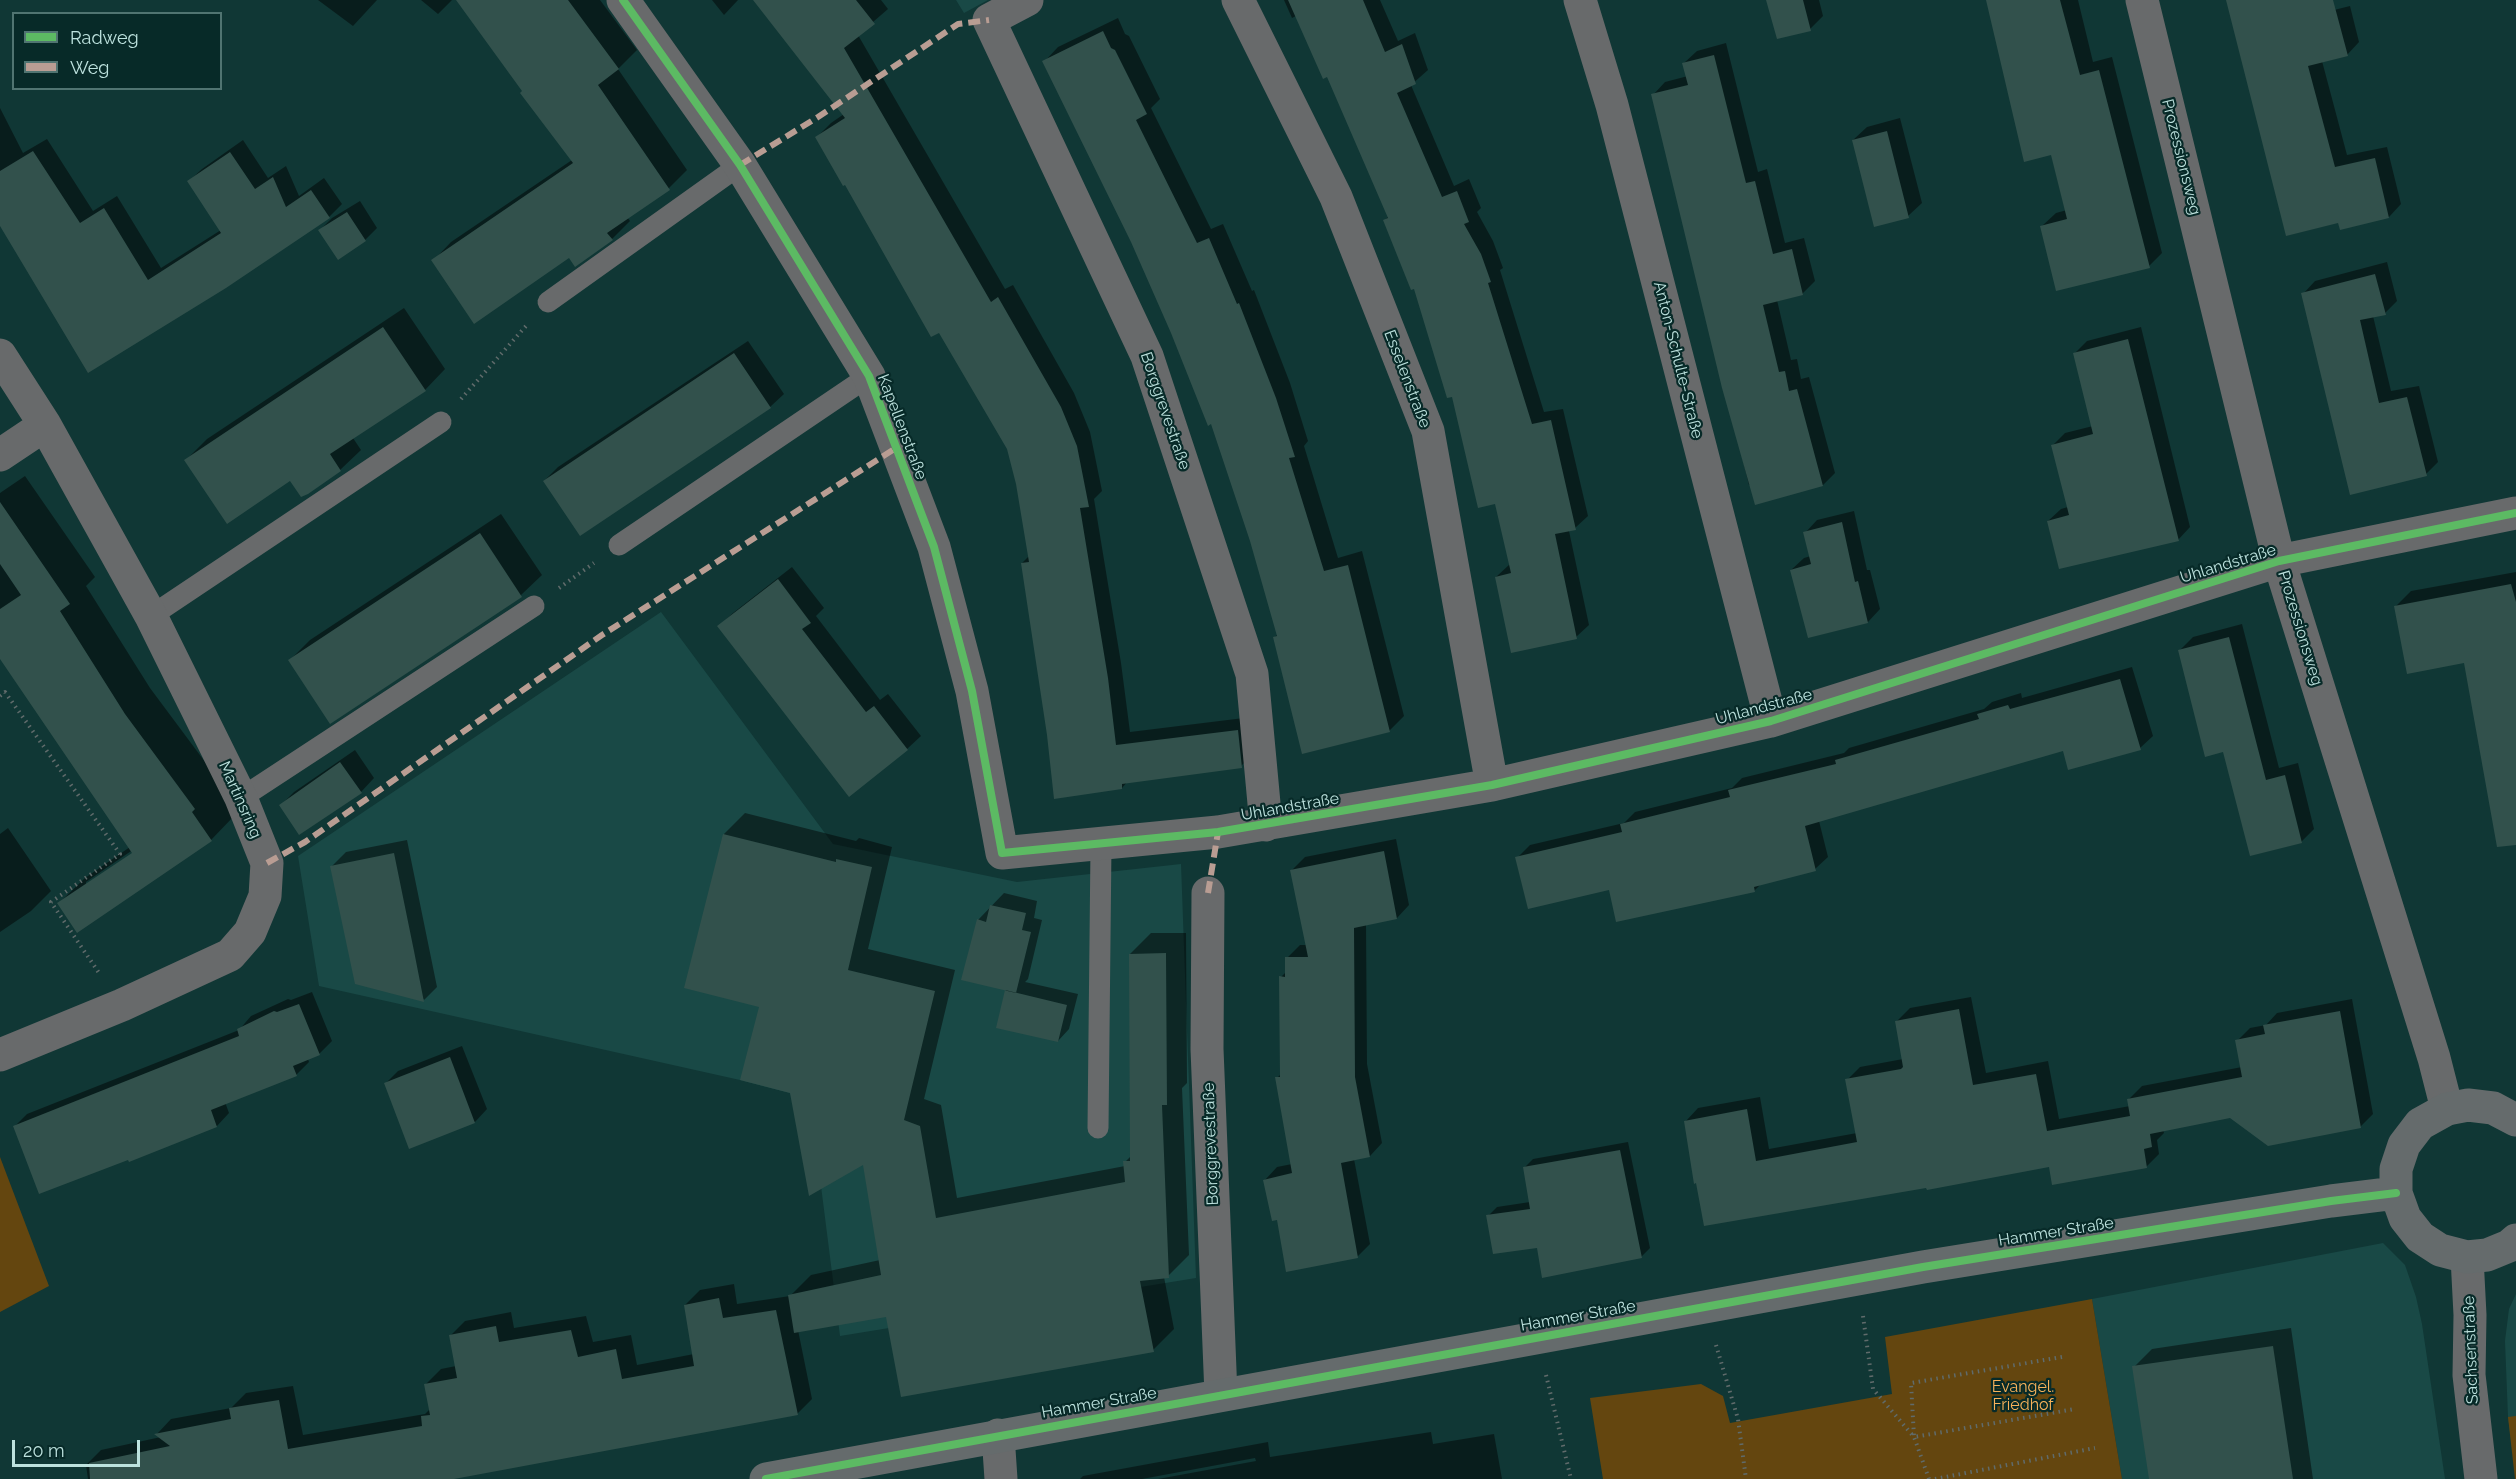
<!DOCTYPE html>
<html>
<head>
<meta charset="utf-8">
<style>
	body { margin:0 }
	#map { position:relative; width:2516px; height:1479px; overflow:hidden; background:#103735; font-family:Raleway,sans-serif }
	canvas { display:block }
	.legend { position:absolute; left:12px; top:12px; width:210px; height:78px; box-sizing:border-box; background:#072a28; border:2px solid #507471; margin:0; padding:8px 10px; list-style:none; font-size:18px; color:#bde2de }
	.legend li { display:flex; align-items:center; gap:12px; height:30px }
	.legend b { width:30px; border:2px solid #507471 }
	.scale { position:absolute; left:12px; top:1440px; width:128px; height:27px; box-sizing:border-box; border:3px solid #bde2de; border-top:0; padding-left:8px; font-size:18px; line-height:21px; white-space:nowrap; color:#bde2de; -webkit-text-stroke:4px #072a28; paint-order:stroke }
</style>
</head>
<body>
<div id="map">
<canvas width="2516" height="1479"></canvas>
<ul class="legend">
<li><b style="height:8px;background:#5cba63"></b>Radweg</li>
<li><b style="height:8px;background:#b99d93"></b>Weg</li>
</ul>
<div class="scale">20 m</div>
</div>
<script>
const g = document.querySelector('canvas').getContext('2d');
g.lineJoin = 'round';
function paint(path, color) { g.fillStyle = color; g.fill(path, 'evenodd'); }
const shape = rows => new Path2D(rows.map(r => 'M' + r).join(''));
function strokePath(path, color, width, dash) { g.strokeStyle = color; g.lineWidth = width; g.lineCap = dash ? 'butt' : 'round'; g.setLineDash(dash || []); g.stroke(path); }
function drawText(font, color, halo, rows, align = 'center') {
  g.font = font + ' Raleway,sans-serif'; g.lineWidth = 4.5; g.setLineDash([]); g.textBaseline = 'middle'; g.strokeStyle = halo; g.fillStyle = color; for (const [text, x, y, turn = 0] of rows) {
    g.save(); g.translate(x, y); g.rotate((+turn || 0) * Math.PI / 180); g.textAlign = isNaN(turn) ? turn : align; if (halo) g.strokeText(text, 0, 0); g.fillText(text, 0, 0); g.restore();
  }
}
paint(shape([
	[956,0,988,0,964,13],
	[661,612,833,844,1017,882,1181,864,1196,1278,840,1336,821,1186,790,1093,740,1080,319,986,298,856],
	[2383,1243,2405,1265,2416,1297,2422,1324,2445,1479,2122,1479,2092,1299],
	[2516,1294,2516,1479,2508,1417,2505,1341,2509,1309]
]), '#194946');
paint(shape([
	[0,1157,49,1286,0,1312],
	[2092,1299,2122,1479,1603,1479,1590,1398,1701,1384,1723,1396,1730,1423,1892,1394,1885,1337],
	[2516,1416,2516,1479,2515,1479,2508,1417]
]), '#64460f');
paint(shape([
	[318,0,377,0,353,26],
	[421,0,452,0,438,14],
	[491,0,600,0,637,50,618,69,687,170,669,188,627,217,630,221,612,239,569,256,433,261,451,242,572,160,524,91],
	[712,0,738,0,724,15],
	[754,0,881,0,888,9,858,35,1005,289,1013,285,1074,393,1090,432,1102,491,1094,499,1121,663,1130,732,1252,717,1255,752,1241,766,1128,781,1122,788,1049,735,1022,563,1029,556,1013,463,1008,449,940,331,817,137,831,123,844,114],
	[1284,0,1380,0,1398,41,1415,33,1428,70,1411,85,1454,186,1469,179,1481,208,1477,212,1493,241,1503,268,1500,270,1544,412,1563,409,1588,516,1575,528,1569,531,1589,625,1576,637,1496,577,1510,564,1496,502,1453,395,1415,287,1385,220,1389,216,1328,75,1296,16,1292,18],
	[1768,0,1819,0,1823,16,1810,29],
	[1988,0,2078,0,2093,62,2112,57,2162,253,2149,266,2042,226,2056,213,2067,210,2052,153],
	[2227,0,2323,0,2326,12,2350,6,2359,42,2347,55,2322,61,2347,155,2387,147,2401,204,2389,217,2341,228],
	[1118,18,1125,34,1129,36,1160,99,1151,108,1211,229,1223,224,1252,291,1254,290,1290,383,1308,441,1304,446,1338,558,1362,551,1404,716,1389,731,1275,637,1278,634,1251,541,1212,422,1132,242,1044,62,1058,47],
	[1726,43,1758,172,1767,169,1785,243,1804,238,1815,281,1802,294,1777,300,1791,360,1797,359,1801,379,1809,377,1835,473,1823,485,1749,485,1653,95,1665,82,1688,76,1684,63,1697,51],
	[0,108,23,153,47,139,93,211,117,196,161,268,221,230,189,181,202,169,243,140,268,178,286,166,299,196,324,178,342,204,329,217,88,371,0,217],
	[1900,118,1922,203,1908,216,1853,140,1867,127],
	[360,201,377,228,365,240,320,230,332,218],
	[2387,262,2397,301,2385,313,2373,316,2391,391,2419,386,2438,462,2426,474,2303,294,2315,281],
	[404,308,445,369,425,390,353,438,361,450,340,470,291,479,186,460,207,439],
	[2141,327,2190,527,2178,540,2048,521,2061,509,2068,507,2053,445,2065,433,2093,426,2074,354,2087,341],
	[748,341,784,394,770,407,544,481,558,467],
	[25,476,95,577,86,586,150,688,220,782,236,814,211,840,59,903,85,878,130,847,0,658,0,493],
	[137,847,139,850,86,885,86,882],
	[1854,511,1867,570,1870,570,1880,609,1868,622,1791,570,1804,558,1811,556,1805,533,1817,520],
	[501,514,542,575,521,595,331,722,290,660,310,640],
	[792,567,824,608,816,616,880,700,888,694,921,736,907,749,849,795,719,626,733,613],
	[2516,572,2516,842,2465,661,2396,606,2411,591],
	[2242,624,2279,768,2298,763,2314,829,2301,842,2224,750,2180,650,2193,637],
	[2132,667,2153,736,2140,748,2064,749,1819,821,1828,857,1815,869,1762,883,1754,891,1610,888,1517,858,1530,845,1624,823,1635,812,1732,788,1742,778,1844,753,1849,748,1984,709,1992,702,2021,693,2022,698],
	[355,750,374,778,361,792,281,805,294,792],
	[745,813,856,841,859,838,892,847,868,949,955,970,924,1099,941,1105,957,1198,1125,1166,1125,1162,1132,1155,1130,954,1151,933,1186,933,1187,1083,1182,1088,1189,1255,1168,1276,1164,1277,1174,1329,1153,1350,888,1315,798,1330,812,1399,797,1414,444,1479,88,1479,86,1465,101,1450,161,1437,157,1434,171,1419,231,1408,246,1393,293,1386,303,1435,425,1414,431,1408,426,1384,441,1369,456,1366,450,1336,465,1321,511,1312,514,1328,586,1316,593,1342,631,1335,637,1365,694,1354,685,1305,700,1290,734,1284,737,1304,790,1296,811,1275,880,1260,864,1162,791,1092,761,1006,724,834],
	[8,828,51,891,31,911,0,932,0,834],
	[1396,839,1409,905,1397,918,1366,924,1367,1064,1382,1143,1370,1156,1354,1159,1370,1244,1358,1256,1278,1218,1265,1180,1277,1167,1292,1164,1277,1078,1282,1073,1281,977,1287,971,1287,958,1300,945,1307,945,1292,870,1305,857],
	[407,840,437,987,424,1000,332,866,346,852],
	[1004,893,1037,901,1034,918,1042,920,1028,979,1025,982,1078,994,1069,1029,1058,1041,1006,991,978,920],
	[312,992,332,1041,319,1054,308,1059,309,1062,296,1075,225,1102,229,1113,217,1126,130,1160,15,1126,27,1114,239,1030,251,1016,288,999,291,1000],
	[1971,997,1986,1073,2048,1061,2059,1119,2130,1106,2129,1099,2142,1086,2242,1067,2237,1041,2250,1028,2266,1025,2277,1013,2352,999,2373,1114,2360,1127,2230,1116,2163,1129,2164,1133,2157,1140,2159,1154,2146,1167,2050,1166,1705,1225,1686,1121,1698,1108,1760,1097,1769,1149,1857,1133,1847,1080,1860,1067,1903,1059,1897,1021,1910,1008],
	[462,1046,487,1109,475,1122,385,1084,398,1071],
	[1628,1142,1650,1248,1641,1257,1538,1246,1488,1216,1497,1207,1530,1202,1524,1168,1533,1159],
	[2291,1328,2313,1479,2150,1479,2134,1367,2152,1349],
	[1431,1432,1433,1444,1494,1434,1502,1479,1158,1479,1256,1461,1255,1458,1142,1479,1080,1479,1083,1476,1268,1442,1270,1457]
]), '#0007');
paint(shape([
	[456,0,568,0,619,69,598,85,670,190,607,233,613,240,575,267,569,258,474,324,431,260,573,163,520,93,522,91],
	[753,0,856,0,875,24,844,48,991,302,998,297,1061,407,1077,446,1089,507,1080,508,1108,678,1116,745,1238,730,1242,768,1122,784,1122,789,1054,799,1047,735,1021,563,1029,562,1016,484,1007,449,939,333,931,337,845,185,843,186,815,137,845,118],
	[1288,0,1363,0,1385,52,1402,44,1416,84,1397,93,1442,197,1457,191,1469,222,1464,224,1481,254,1491,282,1488,283,1532,424,1551,420,1576,530,1555,534,1577,639,1511,653,1495,577,1511,573,1495,504,1478,508,1452,397,1447,398,1414,289,1411,290,1383,220,1388,218,1327,77,1323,79],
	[1766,0,1803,0,1811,31,1777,39],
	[1986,0,2060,0,2080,75,2099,70,2150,268,2056,291,2040,226,2067,219,2051,155,2024,162],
	[2226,0,2333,0,2348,56,2308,66,2335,167,2375,158,2389,218,2340,230,2338,223,2286,236],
	[1103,31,1111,48,1115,50,1147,114,1136,120,1197,243,1209,238,1237,304,1239,303,1276,398,1295,457,1289,458,1324,571,1348,565,1390,732,1302,754,1273,637,1277,636,1250,541,1211,424,1208,426,1171,333,1131,242,1042,61],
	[1714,55,1746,183,1755,181,1773,254,1792,249,1803,295,1763,305,1779,372,1785,371,1789,391,1797,389,1823,486,1755,505,1722,388,1651,94,1688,85,1682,63],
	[1887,131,1909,218,1874,227,1852,140],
	[33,151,80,223,104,208,148,280,221,233,187,181,230,152,255,189,273,177,286,207,311,190,330,218,226,288,88,373,0,226,0,171],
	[347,212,366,241,338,260,318,230],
	[2375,274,2386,315,2360,320,2379,403,2407,397,2427,476,2350,495,2301,293],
	[383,327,426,391,330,454,341,471,308,494,301,497,290,481,227,524,184,460],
	[2128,339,2179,541,2059,569,2047,521,2069,515,2051,445,2093,434,2073,353],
	[734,353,771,408,580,536,543,481],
	[0,502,70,604,60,611,125,714,195,809,192,812,212,841,77,933,57,903,132,853,0,659,0,609,21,595,0,564],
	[1842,522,1855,582,1858,581,1868,623,1808,638,1790,570,1811,564,1803,532],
	[480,533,522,597,330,724,288,660],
	[778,579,811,623,802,629,866,712,874,706,908,750,849,797,717,626],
	[2511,584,2516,602,2516,845,2497,847,2464,663,2407,674,2394,606],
	[2229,637,2266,780,2285,775,2302,843,2250,856,2223,752,2205,757,2178,650],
	[2120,679,2141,750,2068,770,2063,751,1805,826,1816,871,1754,887,1755,892,1616,922,1609,890,1528,909,1515,857,1622,832,1620,824,1730,797,1728,790,1836,764,1835,760,1979,719,1977,714,2008,705,2010,709],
	[340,762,362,793,299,835,279,805],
	[723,834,836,862,836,859,872,867,848,970,935,991,904,1120,920,1126,936,1218,1125,1182,1123,1161,1130,1161,1129,954,1166,953,1167,1105,1162,1105,1169,1278,1140,1281,1154,1352,901,1397,886,1317,794,1333,788,1295,881,1275,863,1165,809,1196,790,1093,740,1080,759,1007,684,988],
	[1384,851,1397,919,1354,928,1355,1077,1370,1157,1341,1163,1358,1258,1286,1272,1277,1220,1272,1221,1263,1180,1292,1173,1275,1077,1280,1077,1279,976,1285,977,1285,957,1308,957,1290,870],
	[394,853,414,951,424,1002,355,984,330,866],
	[990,905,1026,913,1022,930,1031,932,1016,993,961,980,977,919,986,922],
	[1005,990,1067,1005,1058,1042,996,1028],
	[299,1004,320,1055,293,1066,297,1076,211,1110,217,1127,129,1162,128,1160,39,1194,13,1126,239,1036,237,1029,274,1011,277,1012],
	[1959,1009,1973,1085,2036,1074,2047,1131,2130,1116,2127,1099,2242,1077,2235,1040,2265,1034,2263,1025,2340,1011,2361,1128,2268,1146,2230,1118,2150,1134,2152,1147,2144,1149,2147,1168,2052,1185,2049,1167,1927,1190,1926,1188,1704,1226,1696,1183,1694,1184,1684,1121,1747,1109,1756,1161,1857,1142,1845,1079,1901,1069,1903,1067,1895,1021],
	[450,1057,475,1123,409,1149,384,1083],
	[1620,1150,1642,1258,1542,1278,1537,1248,1493,1254,1486,1215,1530,1209,1523,1167],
	[719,1298,723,1318,776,1310,798,1415,454,1479,90,1479,89,1463,170,1446,154,1434,231,1419,229,1408,279,1400,288,1449,422,1426,421,1416,430,1415,424,1384,457,1378,449,1335,496,1326,499,1342,571,1330,578,1357,616,1349,622,1379,694,1366,684,1305],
	[2273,1346,2293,1479,2149,1479,2132,1366]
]), '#32514c');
strokePath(shape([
	[461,399,526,326],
	[559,588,594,563],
	[0,696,5,692,120,854,51,902,99,973],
	[1863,1316,1873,1389,1914,1437,1929,1479],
	[1716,1345,1738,1419,1746,1479],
	[2062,1357,1911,1383,1914,1437,2075,1409],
	[1546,1375,1571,1479],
	[1935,1479,2095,1448]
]), '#606b6b', 4, [1.5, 4.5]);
strokePath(shape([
	[548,302,740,165],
	[619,545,869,376],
	[151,616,441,422],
	[241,798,534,606],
	[1098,1128,1101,845]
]), '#686a6b', 21);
strokePath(shape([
	[623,0,740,165,869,376,934,547,972,691,1002,853,1218,832,1492,785,1771,721,2279,561,2516,513],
	[1027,0,989,20,1147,356,1252,674,1266,825],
	[1238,0,1336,197,1428,431,1492,785],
	[1580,0,1612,105,1771,721],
	[2142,0,2279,561,2434,1058,2447,1109],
	[0,355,45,425,151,616,241,798,267,863,265,896,250,932,230,955,122,1005,0,1055],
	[0,455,45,425],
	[1208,893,1207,1049,1221,1395],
	[2467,1257,2470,1315,2469,1375,2481,1479],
	[998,1435,1001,1479]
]), '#686a6b', 33);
strokePath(shape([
	[2516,1120,2493,1108,2468,1105,2447,1109,2420,1124,2404,1145,2396,1169,2396,1193,2405,1218,2420,1237,2440,1250,2467,1257,2487,1255,2509,1246,2516,1240],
	[766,1479,1923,1267,2331,1201,2396,1193]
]), '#656b6c', 33);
strokePath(shape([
	[740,165,818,117,958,24,989,20],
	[267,863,305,842,602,635,896,448],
	[1208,893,1218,832]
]), '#b99d93', 6, [12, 6]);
strokePath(shape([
	[623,0,740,165,869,376,934,547,972,691,1002,853,1218,832,1492,785,1771,721,2279,561,2516,513],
	[766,1479,1923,1267,2331,1201,2396,1193]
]), '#5cba63', 8);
drawText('16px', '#bde2de', '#072a28', [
	["Prozessionsweg",2181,157,76],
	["Anton-Schulte-Straße",1678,360,76],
	["Esselenstraße",1407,379,69],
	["Borggrevestraße",1165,411,71],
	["Kapellenstraße",902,427,69],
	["Uhlandstraße",2228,564,-17],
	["Prozessionsweg",2300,628,73],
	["Uhlandstraße",1764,707,-15],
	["Martinsring",240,800,66],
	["Uhlandstraße",1290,807,-10],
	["Borggrevestraße",1211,1144,-92],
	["Hammer Straße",2056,1232,-9],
	["Hammer Straße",1578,1316,-10],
	["Sachsenstraße",2471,1350,-92],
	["Hammer Straße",1099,1403,-10]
]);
drawText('16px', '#f8b25a', '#072a28', [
	["Evangel.",2023,1387],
	["Friedhof",2023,1405]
]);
</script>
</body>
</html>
